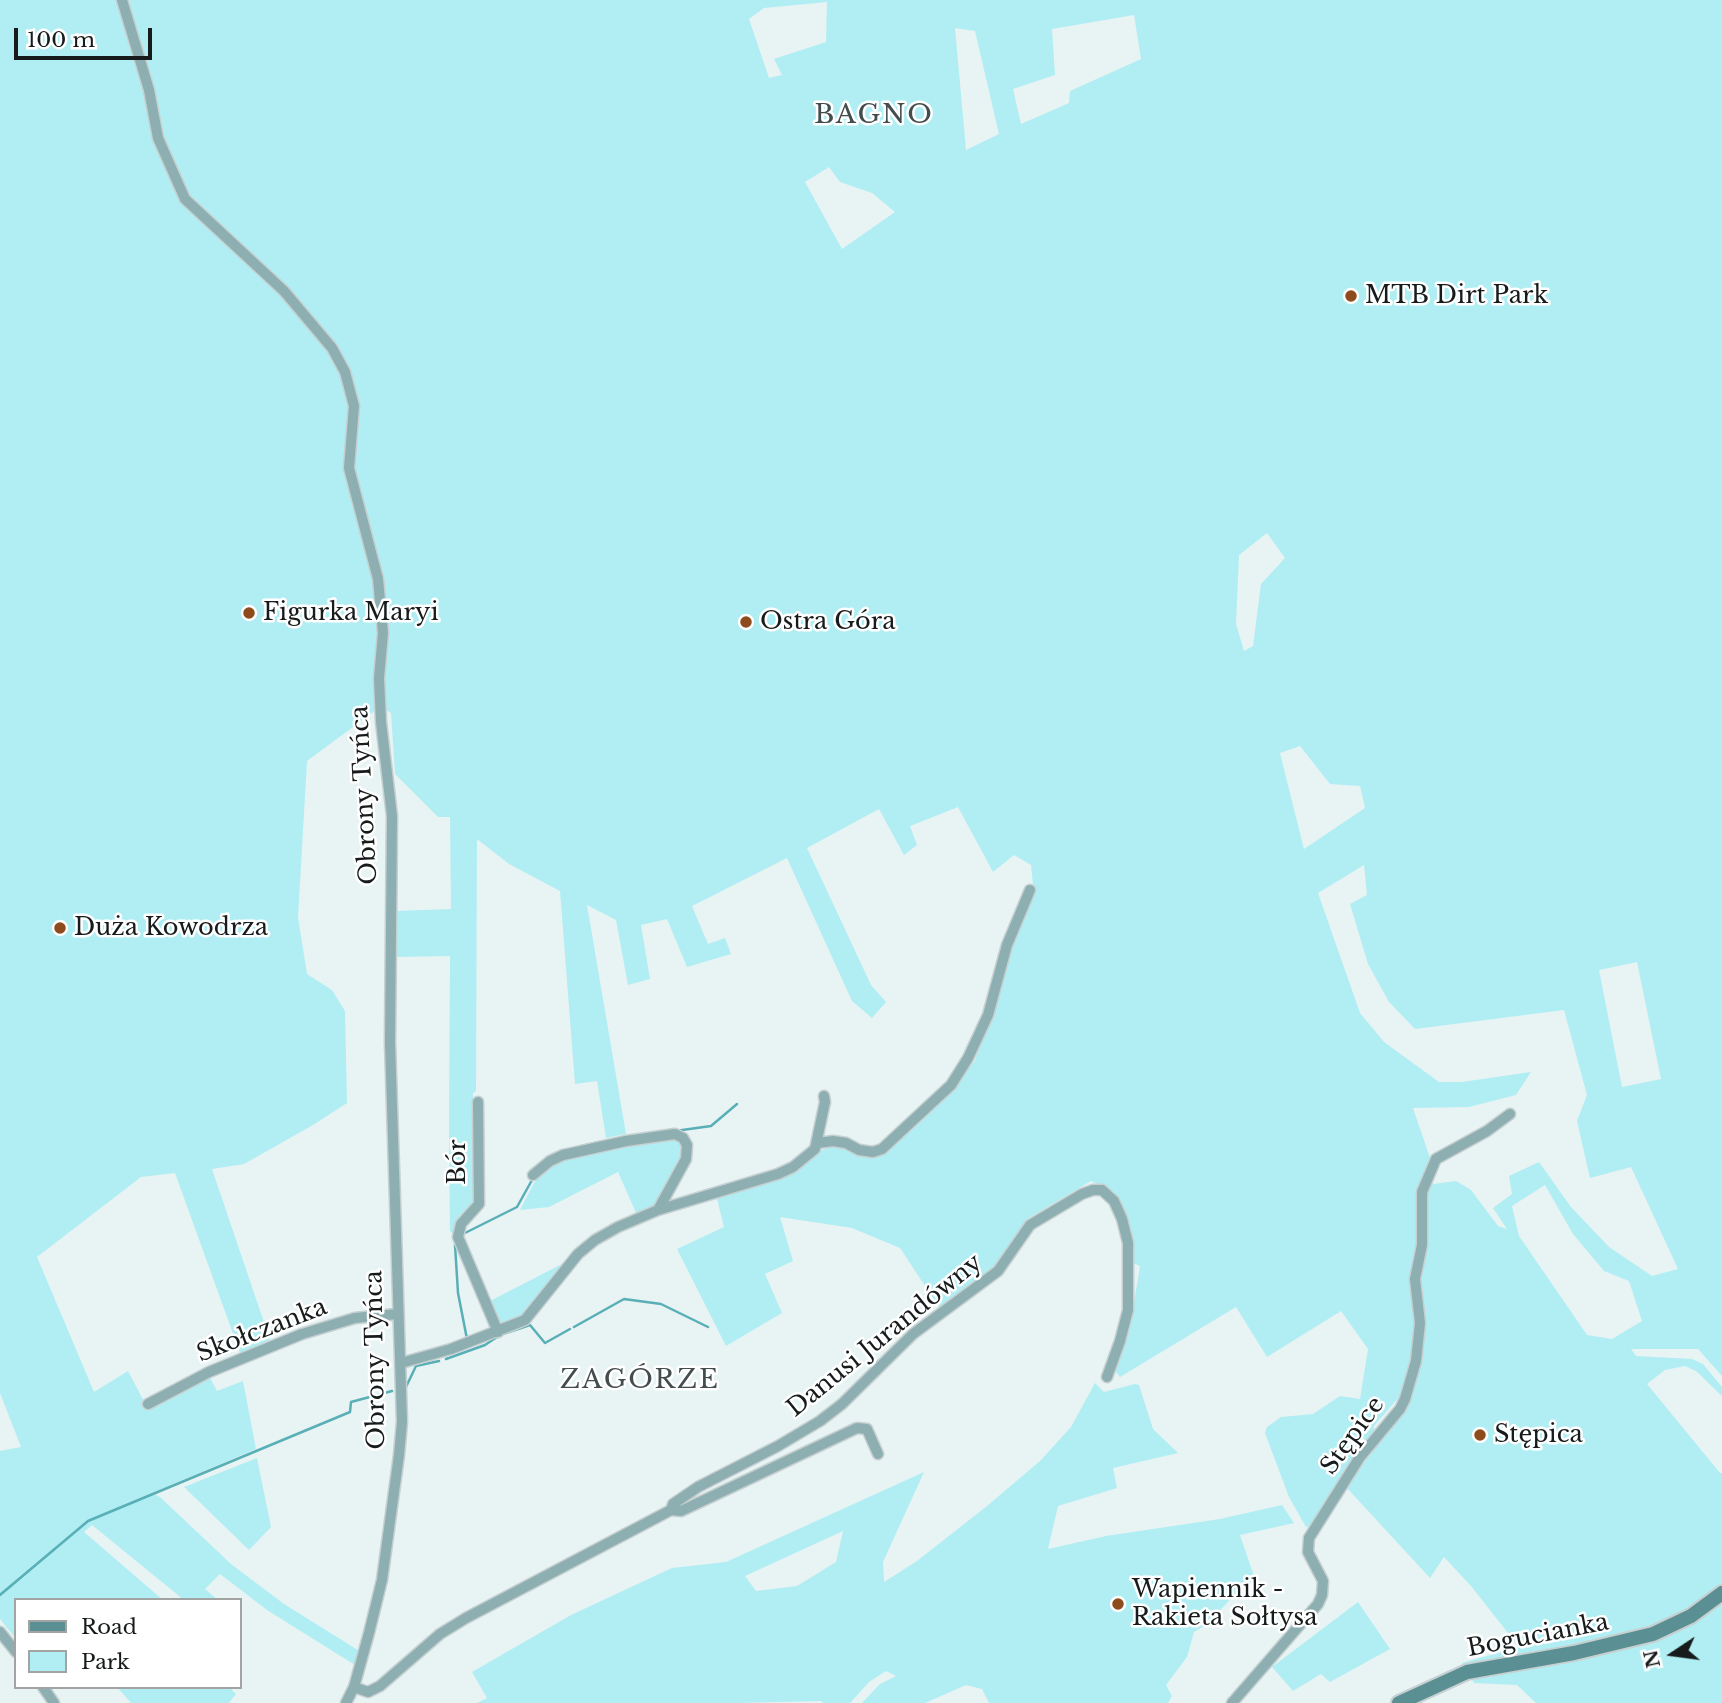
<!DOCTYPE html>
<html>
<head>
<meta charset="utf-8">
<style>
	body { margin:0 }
	#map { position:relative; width:1722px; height:1703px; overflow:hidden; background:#e8f3f4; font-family:"Libre Baskerville",serif }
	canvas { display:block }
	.legend { position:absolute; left:14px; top:1598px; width:228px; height:91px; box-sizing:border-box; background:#fff; border:2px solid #a2a4a4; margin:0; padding:9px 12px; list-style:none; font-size:21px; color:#171b1b }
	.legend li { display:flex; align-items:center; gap:14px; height:35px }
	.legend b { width:35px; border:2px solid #a2a4a4 }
	.north { position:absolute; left:1638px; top:1619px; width:70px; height:70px; -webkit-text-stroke:5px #fff; paint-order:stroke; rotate:257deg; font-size:19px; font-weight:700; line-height:28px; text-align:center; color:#171b1b }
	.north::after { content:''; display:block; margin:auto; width:24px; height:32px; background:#171b1b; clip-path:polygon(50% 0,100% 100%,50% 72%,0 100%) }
	.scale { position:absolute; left:14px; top:28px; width:138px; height:32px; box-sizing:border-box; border:4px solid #171b1b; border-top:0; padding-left:9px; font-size:21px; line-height:24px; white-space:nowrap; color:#171b1b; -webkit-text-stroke:5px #fff; paint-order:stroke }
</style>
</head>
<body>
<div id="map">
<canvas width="1722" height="1703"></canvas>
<ul class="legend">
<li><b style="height:9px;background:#5a8f93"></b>Road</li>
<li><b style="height:19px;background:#b0eef3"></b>Park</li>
</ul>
<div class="north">N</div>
<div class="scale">100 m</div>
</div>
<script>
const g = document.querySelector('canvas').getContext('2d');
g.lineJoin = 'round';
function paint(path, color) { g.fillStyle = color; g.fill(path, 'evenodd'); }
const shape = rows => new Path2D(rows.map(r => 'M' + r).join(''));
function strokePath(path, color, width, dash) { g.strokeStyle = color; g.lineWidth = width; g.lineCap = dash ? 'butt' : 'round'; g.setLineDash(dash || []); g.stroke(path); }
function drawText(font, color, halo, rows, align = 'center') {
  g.font = font + ' "Libre Baskerville",serif'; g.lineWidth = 5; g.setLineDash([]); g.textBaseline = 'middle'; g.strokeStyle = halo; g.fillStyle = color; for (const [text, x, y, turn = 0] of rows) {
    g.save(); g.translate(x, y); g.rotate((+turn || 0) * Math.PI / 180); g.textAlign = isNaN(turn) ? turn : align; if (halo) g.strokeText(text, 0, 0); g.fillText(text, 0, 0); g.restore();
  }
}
paint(shape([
	[0,0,1722,0,1722,1376,1698,1349,1631,1349,1636,1356,1692,1359,1703,1364,1722,1387,1722,1396,1696,1371,1685,1366,1665,1370,1647,1384,1720,1473,1722,1473,1722,1591,1693,1611,1615,1641,1524,1653,1463,1667,1462,1663,1519,1647,1471,1586,1444,1557,1430,1578,1346,1487,1402,1412,1420,1358,1416,1280,1410,1287,1416,1325,1410,1366,1400,1396,1374,1426,1375,1435,1313,1526,1306,1527,1289,1497,1265,1433,1267,1427,1281,1417,1313,1414,1340,1396,1360,1399,1368,1349,1341,1311,1267,1357,1236,1307,1120,1377,1115,1371,1129,1333,1140,1266,1133,1263,1129,1232,1113,1191,1091,1181,1027,1219,1012,1240,998,1271,939,1307,900,1248,852,1228,780,1217,793,1261,765,1274,782,1313,726,1346,677,1249,724,1227,717,1199,783,1177,803,1166,819,1151,831,1147,848,1149,871,1157,884,1154,922,1121,974,1062,994,1012,1011,950,1034,895,1031,865,1014,855,993,872,958,807,910,826,917,845,904,855,879,809,807,848,871,985,886,1002,872,1018,852,1001,787,858,692,906,708,944,725,938,731,954,687,967,667,919,641,925,650,979,628,985,616,920,587,905,626,1134,606,1138,597,1081,575,1084,560,891,509,864,477,839,476,1091,473,1093,475,1201,459,1216,453,1234,450,1231,449,1128,450,956,395,957,396,911,451,909,450,817,438,817,395,774,391,713,380,707,307,761,298,917,307,974,332,990,345,1011,347,1103,313,1125,244,1164,212,1169,270,1340,240,1353,175,1173,141,1177,37,1257,94,1392,128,1371,147,1407,209,1376,217,1391,243,1381,256,1449,152,1493,160,1497,231,1564,284,1604,361,1652,355,1665,267,1610,220,1574,205,1589,218,1600,184,1600,92,1525,84,1532,163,1600,16,1600,16,1639,0,1619,0,1451,21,1447,0,1393],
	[827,2,826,42,774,59,782,75,769,78,749,19,764,8],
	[1134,15,1141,59,1070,91,1069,103,1021,124,1013,89,1055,75,1052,29],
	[955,28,975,31,999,134,966,150],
	[829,167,840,182,872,193,895,212,842,249,805,182],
	[1267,533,1285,558,1261,584,1253,646,1244,651,1236,624,1239,555],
	[1300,746,1330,784,1360,786,1365,808,1304,849,1280,753],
	[1364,865,1367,895,1350,904,1368,964,1389,1002,1415,1029,1564,1010,1587,1095,1577,1121,1590,1178,1631,1167,1678,1269,1652,1276,1609,1247,1571,1207,1539,1162,1509,1176,1512,1194,1493,1208,1507,1229,1498,1226,1471,1190,1456,1181,1433,1184,1424,1172,1430,1158,1413,1108,1469,1107,1516,1095,1531,1072,1462,1082,1439,1082,1384,1042,1360,1013,1318,893],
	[1637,962,1661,1079,1622,1087,1599,970],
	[1545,1185,1573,1234,1604,1271,1629,1281,1642,1321,1612,1339,1587,1335,1519,1236,1512,1206],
	[674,1138,679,1140,683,1146,683,1158,656,1205,650,1210,637,1215,618,1172,549,1207,520,1210,534,1183,548,1167,560,1160,622,1144],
	[562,1264,536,1304,519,1319,501,1326,488,1302],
	[1095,1383,1104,1392,1135,1384,1139,1385,1153,1429,1178,1453,1113,1468,1117,1488,1058,1506,1048,1549,1106,1536,1220,1519,1282,1505,1294,1523,1240,1535,1256,1582,1244,1585,1206,1625,1194,1632,1187,1657,1166,1685,1172,1696,1168,1703,989,1703,982,1689,966,1685,925,1703,862,1703,880,1684,896,1676,886,1671,869,1682,850,1703,823,1703,821,1701,739,1703,477,1703,487,1698,472,1672,571,1615,672,1568,726,1562,924,1472,883,1562,884,1582,917,1561,987,1506,1040,1461,1071,1427],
	[843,1531,836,1562,797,1586,756,1591,745,1576],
	[257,1458,271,1527,249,1550,184,1487],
	[1358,1602,1390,1649,1330,1682,1321,1674,1293,1691,1272,1667],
	[1722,1604,1722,1703,1536,1703,1517,1685,1474,1683,1471,1678,1656,1638,1699,1620],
	[117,1687,229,1687,236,1694,229,1703,131,1703]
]), '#b0eef3');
strokePath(shape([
	[675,1131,711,1126,737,1104],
	[582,1146,599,1142],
	[463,1234,517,1207,532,1180],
	[455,1245,458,1293,467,1339],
	[574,1327,624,1299,661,1304,708,1327],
	[446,1359,485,1345,500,1335,530,1325,545,1343,570,1329],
	[405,1389,416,1366,439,1361],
	[0,1595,88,1521,350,1412,351,1402,392,1391]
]), '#59afb6', 2.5);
const street = shape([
	[122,0,149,90,158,138,185,199,284,291,332,348,345,372,354,406,349,468,378,579,383,633,379,678,381,722,392,816,390,1042,402,1422,399,1455,382,1580,369,1633,354,1687,346,1703],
	[478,1102,479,1204,461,1224,458,1237,498,1332],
	[818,1143,833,1141,846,1143,859,1150,873,1152,882,1149,951,1085,968,1058,988,1015,1007,945,1030,890],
	[533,1175,550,1161,563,1155,626,1141,675,1134,683,1138,687,1145,686,1159,658,1210],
	[401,1363,451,1349,525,1320,578,1254,595,1240,618,1227,658,1210,778,1174,793,1167,815,1149,825,1102,824,1096],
	[148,1404,209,1372,302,1334,355,1318,397,1314],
	[671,1510,681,1511,857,1428,867,1429,878,1454],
	[0,1632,16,1652],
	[43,1687,54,1703],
	[354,1687,368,1692,380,1686,440,1634,466,1618,671,1510,673,1504,698,1487,778,1446,820,1421,842,1404,913,1334,998,1271,1030,1225,1082,1194,1093,1190,1102,1190,1114,1201,1122,1219,1128,1243,1128,1310,1120,1341,1107,1377],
	[1232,1703,1318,1604,1322,1595,1323,1581,1308,1552,1309,1538,1360,1457,1400,1409,1405,1399,1416,1361,1420,1323,1415,1279,1422,1245,1422,1192,1436,1159,1487,1131,1510,1114]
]);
const secondary = shape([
	[1399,1703,1467,1672,1574,1653,1653,1634,1691,1616,1722,1593]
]);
strokePath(street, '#c7d0d1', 13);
strokePath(secondary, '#c7d0d1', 18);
strokePath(street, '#8dafb2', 10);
strokePath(secondary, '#5a8f93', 14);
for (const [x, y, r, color] of [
	[1351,296,7,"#8e4b1b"],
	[249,613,7,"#8e4b1b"],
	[746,622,7,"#8e4b1b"],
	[60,928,7,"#8e4b1b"],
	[1480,1435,7,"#8e4b1b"],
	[1118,1604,7,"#8e4b1b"]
]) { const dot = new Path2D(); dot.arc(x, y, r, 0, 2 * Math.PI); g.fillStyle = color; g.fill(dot); strokePath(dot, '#fff', 2.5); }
drawText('24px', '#171b1b', '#fff', [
	["MTB Dirt Park",1365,296],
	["Figurka Maryi",263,613],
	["Ostra Góra",760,622],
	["Duża Kowodrza",74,928],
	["Stępica",1494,1435],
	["Wapiennik -",1132,1590],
	["Rakieta Sołtysa",1132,1618]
], 'left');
drawText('24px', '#171b1b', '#fff', [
	["Obrony Tyńca",365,795,-93],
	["Bór",458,1162,-90],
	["Skołczanka",262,1331,-21],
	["Danusi Jurandówny",885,1336,-39],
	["Obrony Tyńca",376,1360,-91],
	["Stępice",1353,1436,-54],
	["Bogucianka",1538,1636,-11]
]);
g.letterSpacing = '2px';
drawText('26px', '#444d4e', '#fff', [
	["BAGNO",874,116],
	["ZAGÓRZE",640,1381]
]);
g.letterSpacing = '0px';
</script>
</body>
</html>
